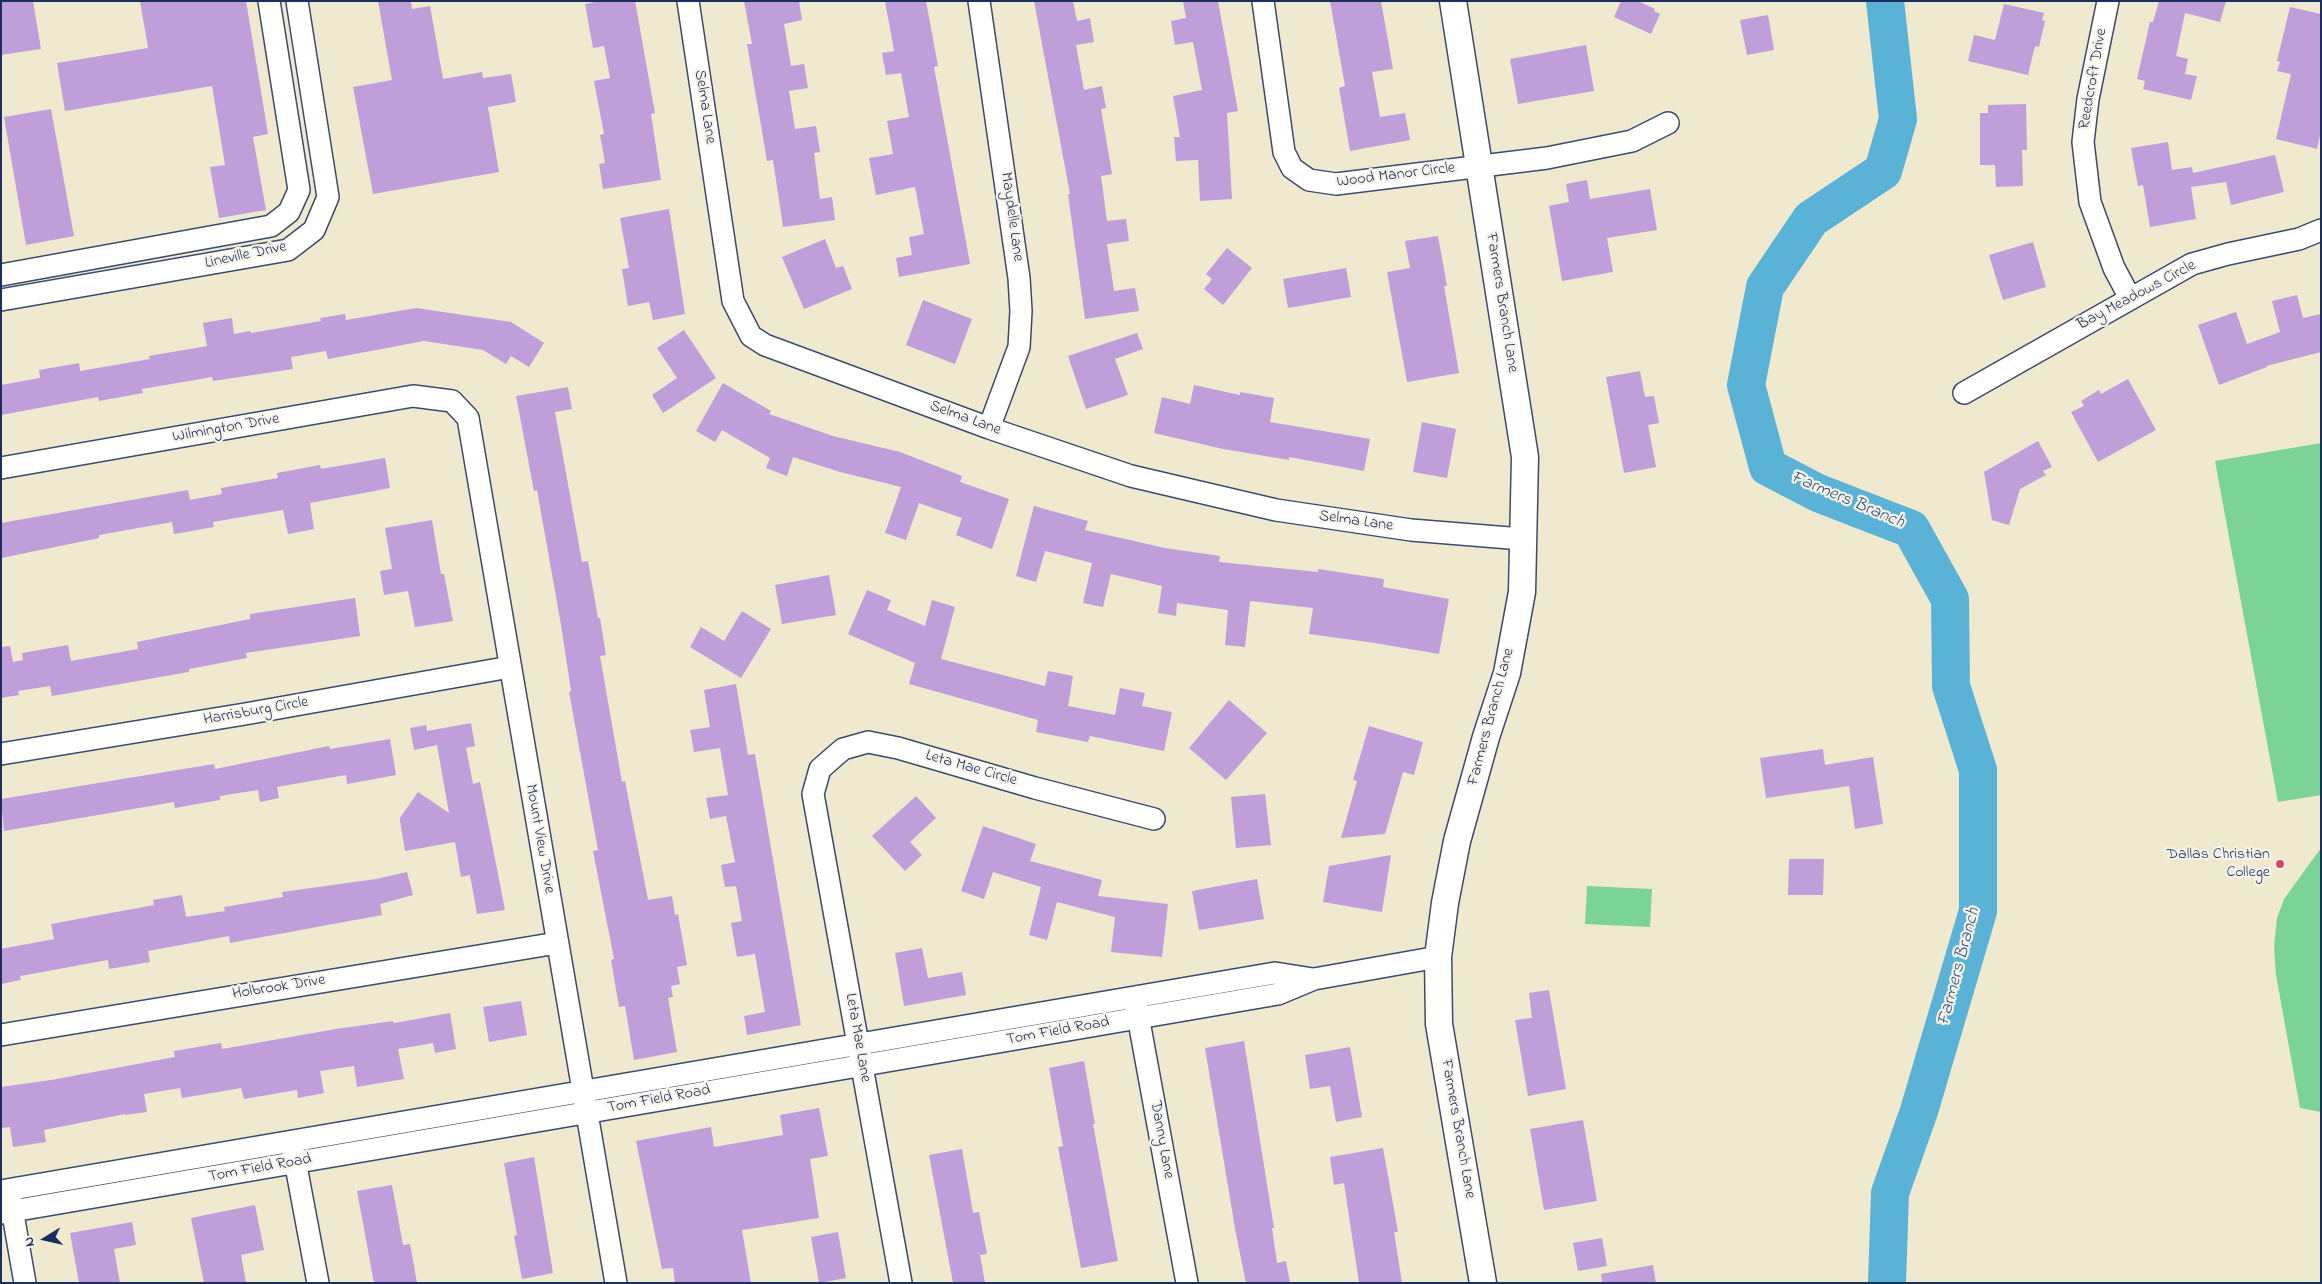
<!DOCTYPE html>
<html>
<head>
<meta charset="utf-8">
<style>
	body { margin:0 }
	#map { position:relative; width:2322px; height:1284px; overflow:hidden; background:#efe9d0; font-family:"Indie Flower",sans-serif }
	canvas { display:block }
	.frame { position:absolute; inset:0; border:2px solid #1b2f5e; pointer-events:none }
	.north { position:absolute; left:20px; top:1214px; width:50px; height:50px; -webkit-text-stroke:4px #f7f3e8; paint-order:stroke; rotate:260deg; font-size:14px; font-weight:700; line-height:20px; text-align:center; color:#1b2f5e }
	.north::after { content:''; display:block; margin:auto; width:18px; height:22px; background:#1b2f5e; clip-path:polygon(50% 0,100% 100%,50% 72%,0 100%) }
</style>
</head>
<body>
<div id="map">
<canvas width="2322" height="1284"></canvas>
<div class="frame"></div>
<div class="north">N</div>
</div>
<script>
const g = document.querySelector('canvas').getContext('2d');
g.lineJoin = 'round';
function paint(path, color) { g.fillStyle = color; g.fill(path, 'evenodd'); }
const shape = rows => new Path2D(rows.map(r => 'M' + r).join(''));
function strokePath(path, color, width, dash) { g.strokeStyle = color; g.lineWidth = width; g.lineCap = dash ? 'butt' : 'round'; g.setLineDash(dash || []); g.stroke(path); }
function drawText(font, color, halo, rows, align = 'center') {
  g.font = font + ' "Indie Flower",sans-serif'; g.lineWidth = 4.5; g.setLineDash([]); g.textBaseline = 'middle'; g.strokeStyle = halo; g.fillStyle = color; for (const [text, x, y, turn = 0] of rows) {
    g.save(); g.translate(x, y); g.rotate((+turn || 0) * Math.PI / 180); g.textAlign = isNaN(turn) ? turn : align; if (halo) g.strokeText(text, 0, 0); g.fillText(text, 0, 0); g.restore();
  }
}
paint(shape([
	[2321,443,2321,795,2278,802,2215,461],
	[2321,848,2321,1112,2300,1108,2276,975,2274,947,2277,918,2284,899],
	[1587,886,1652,889,1650,927,1585,924]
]), '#7cd398');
strokePath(shape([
	[1885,1,1898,119,1883,171,1811,219,1765,287,1746,385,1768,467,1818,493,1911,529,1950,599,1951,686,1978,770,1978,911,1919,1111,1890,1193,1887,1283]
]), '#5bb2d7', 38);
paint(shape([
	[1,1,33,1,41,49,1,55],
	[140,1,246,1,268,134,253,137,266,210,219,218,210,167,225,165,212,86,65,111,57,63,148,48],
	[378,1,411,1,412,9,430,6,443,79,482,72,483,78,511,74,516,102,488,107,499,172,373,194,353,87,392,80],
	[600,1,635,1,655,113,651,114,661,180,603,189,599,164,605,163,600,135,604,134,594,81,610,78,604,46,593,48,585,4],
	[744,1,799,1,802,20,784,24,791,66,804,64,808,88,789,91,795,129,816,126,820,152,814,153,820,199,832,197,835,220,783,227,773,160,767,161,758,108,747,44,752,44],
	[885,1,926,1,938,66,934,67,970,264,899,277,896,258,912,255,909,237,924,234,915,187,876,195,869,158,893,154,887,121,909,117,901,73,886,75,882,53,894,51],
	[1034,1,1073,1,1077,21,1090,18,1094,42,1076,45,1084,90,1102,86,1106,108,1101,109,1112,174,1101,176,1107,221,1126,219,1129,241,1107,244,1114,291,1135,288,1139,311,1085,319,1068,194,1070,194],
	[1183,1,1218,1,1238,111,1227,113,1232,199,1200,201,1198,160,1176,161,1174,137,1180,137,1173,96,1202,90,1193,42,1175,45,1171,21,1186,18],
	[1330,1,1381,1,1393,69,1372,72,1380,117,1405,113,1410,140,1350,151,1339,88,1345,86],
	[1621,1,1638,1,1655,9,1654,11,1660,14,1651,34,1614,17],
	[2159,1,2226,1,2220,22,2185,13,2176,56,2188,59,2185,74,2197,76,2191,100,2143,89,2145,81,2137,79,2150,22,2153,22],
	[2004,4,2044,13,2042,20,2045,21,2039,47,2035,46,2028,75,1968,61,1974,35,1995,40],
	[2290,7,2321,14,2321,131,2317,149,2276,139,2291,74,2277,71,2280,62,2277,61],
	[1768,15,1774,50,1747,55,1740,20],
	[1586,45,1594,91,1518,104,1510,59],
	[2026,104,2027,150,2022,150,2023,186,1996,187,1995,165,1980,165,1980,113,1988,113,1988,105],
	[51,109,74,236,26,245,4,117],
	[2168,142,2172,170,2192,167,2193,173,2275,155,2284,192,2231,205,2226,182,2191,187,2196,219,2150,227,2143,185,2138,186,2131,148],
	[1587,180,1590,199,1650,189,1657,230,1607,238,1613,272,1562,281,1549,206,1569,202,1566,184],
	[669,209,685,314,653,320,649,302,628,306,622,269,629,268,620,218],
	[1438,236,1447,286,1444,286,1459,373,1407,382,1387,272,1410,268,1405,241],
	[825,239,836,268,843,266,852,289,804,309,782,257],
	[2033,242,2046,287,2003,300,1989,255],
	[1227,248,1252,268,1223,305,1204,289,1212,279,1206,274],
	[1346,268,1351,297,1288,308,1283,279],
	[2297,295,2303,318,2321,314,2321,352,2266,366,2267,367,2219,385,2198,325,2236,312,2247,344,2280,332,2272,301],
	[923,300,972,319,955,364,906,345],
	[416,308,511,322,544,343,529,367,511,356,506,364,483,350,424,341,328,359,326,351,291,357,293,369,213,381,212,377,142,389,143,393,99,401,98,397,1,415,1,385,40,378,39,370,79,363,80,371,150,359,149,356,207,346,203,323,232,318,234,334,250,331,251,333,321,321,320,318,345,314,346,320],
	[684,330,716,378,663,413,652,395,677,378,657,348],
	[1137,333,1143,349,1115,359,1128,395,1086,409,1068,356],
	[1640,371,1645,397,1654,396,1659,423,1648,425,1656,467,1624,473,1606,377],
	[2128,379,2156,430,2098,462,2071,412,2084,406,2081,401,2099,390,2101,394],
	[723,383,771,411,769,414,833,436,900,452,962,476,960,482,1009,499,992,549,956,535,962,518,919,503,906,540,885,533,901,487,840,472,793,457,787,476,766,468,770,458,722,430,715,442,696,431],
	[1194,385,1240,395,1240,392,1274,398,1270,422,1370,439,1364,471,1289,457,1289,460,1223,449,1154,433,1162,397,1190,404],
	[568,387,572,409,555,412,582,562,588,561,598,618,600,618,606,655,600,656,622,782,625,781,648,900,672,896,675,915,678,914,687,965,677,967,680,984,671,986,673,997,668,998,677,1052,634,1060,625,1006,619,1007,611,960,614,959,593,851,598,850,569,692,571,691,561,625,537,490,534,491,516,396],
	[1422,422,1456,429,1447,478,1413,472],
	[2038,441,2052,467,2043,471,2046,475,2020,489,2009,525,1992,520,1984,472],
	[385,458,390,488,310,503,314,529,288,534,283,510,213,522,214,527,174,534,172,522,99,535,99,538,1,558,1,523,188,490,190,500,222,494,221,488,278,478,277,473,320,465,321,469],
	[1034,506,1088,521,1085,530,1165,548,1220,556,1219,562,1318,572,1318,569,1384,579,1383,587,1449,599,1439,654,1375,643,1309,634,1313,608,1250,601,1245,647,1225,645,1228,610,1177,603,1176,616,1158,613,1162,586,1111,574,1103,607,1083,603,1092,563,1045,551,1036,582,1016,576],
	[432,520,441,574,444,574,453,621,415,627,408,591,384,595,380,571,392,569,385,528],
	[829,575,836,615,782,624,775,585],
	[867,590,891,600,887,610,925,626,932,600,955,607,941,659,1045,686,1048,671,1073,676,1068,706,1115,715,1120,688,1145,693,1142,706,1172,712,1164,751,1090,736,1088,742,1036,732,1038,720,909,684,915,663,848,634],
	[355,598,360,636,246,653,247,658,189,669,189,672,52,696,50,686,18,691,19,695,1,698,1,647,10,646,13,662,23,660,22,653,68,645,71,661,138,649,137,642,250,619,250,614],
	[742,611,771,629,741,678,690,647,701,627,724,641],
	[736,684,748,755,755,754,801,1025,747,1035,744,1016,765,1012,755,954,737,957,731,923,742,921,736,886,725,887,721,865,735,862,726,816,710,819,706,798,728,795,720,748,694,752,690,730,710,727,704,690],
	[1229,700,1267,733,1226,780,1189,748],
	[471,723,475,746,466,748,473,784,480,782,505,910,477,914,470,875,461,877,455,842,405,851,400,821,400,818,418,792,449,813,437,745,414,750,410,728,426,725,427,731],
	[1369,726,1423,742,1414,775,1403,772,1385,834,1341,838,1357,781,1353,780],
	[390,739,396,775,347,784,346,775,277,787,279,798,260,802,258,790,220,796,220,800,175,808,174,802,4,831,1,799,214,764,215,769,329,746,330,749],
	[1823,749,1825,765,1873,757,1883,824,1855,829,1849,786,1766,798,1760,758],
	[1265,794,1271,845,1236,848,1231,797],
	[916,796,936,818,910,842,922,855,905,871,872,836],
	[983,826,1036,844,1030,861,1102,880,1098,896,1168,904,1162,957,1111,952,1115,917,1057,902,1047,940,1029,935,1041,887,993,872,984,899,961,891],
	[1391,855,1382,912,1323,902,1329,866],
	[1789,859,1824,859,1823,895,1788,895],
	[407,872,413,895,380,904,382,915,230,943,229,936,148,951,150,962,109,969,108,960,20,976,21,980,1,984,1,949,54,939,51,924,154,905,153,900,182,895,186,917,225,911,224,907,283,897,282,892,376,879],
	[1257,879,1264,919,1199,930,1192,891],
	[922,948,928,978,962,972,966,995,904,1006,895,953],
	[1549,990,1566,1089,1528,1096,1515,1020,1532,1018,1529,993],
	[521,1001,527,1035,489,1042,483,1007],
	[450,1013,456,1049,435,1053,433,1043,398,1049,404,1079,357,1087,354,1066,320,1071,324,1093,298,1098,297,1090,244,1099,241,1088,182,1098,180,1088,144,1094,147,1112,125,1115,125,1114,44,1130,46,1142,13,1147,10,1127,1,1128,1,1087,51,1080,175,1057,174,1051,221,1043,222,1049,336,1029,393,1021,394,1023],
	[1244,1041,1274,1228,1272,1228,1277,1263,1286,1261,1290,1283,1246,1283,1236,1234,1205,1048],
	[1350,1047,1362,1117,1336,1122,1330,1086,1310,1089,1305,1055],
	[1084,1061,1095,1124,1093,1124,1118,1261,1081,1268,1058,1147,1063,1146,1049,1068],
	[819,1108,828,1156,810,1159,819,1218,742,1230,751,1283,675,1283,673,1268,662,1269,636,1141,711,1127,714,1147,783,1135,780,1115],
	[1583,1120,1597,1201,1544,1210,1530,1129],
	[1383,1148,1398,1232,1394,1232,1402,1283,1359,1283,1344,1183,1334,1185,1330,1157],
	[962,1149,973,1213,979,1212,987,1254,980,1255,985,1283,953,1283,929,1155],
	[534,1157,553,1273,522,1279,514,1236,517,1235,504,1163],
	[392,1185,403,1245,410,1244,417,1283,374,1283,357,1191],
	[255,1205,264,1250,241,1255,246,1283,204,1283,191,1218],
	[132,1222,136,1245,114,1249,120,1283,79,1283,70,1233],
	[838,1232,846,1278,819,1283,811,1237],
	[1602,1238,1607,1266,1578,1271,1573,1243],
	[1653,1265,1656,1283,1602,1283,1601,1274]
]), '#c09ed9');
const minor = shape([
	[688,1,733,301,751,336,765,345,989,428,1131,476,1276,510,1411,530,1522,539],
	[979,1,1019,278,1021,311,1019,347,989,428],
	[1263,1,1284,152,1292,168,1309,180,1336,184,1547,158,1632,141,1668,123],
	[2108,1,2088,99,2083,142,2090,202,2114,268,2130,298],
	[1,275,271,226,289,212,299,190,269,1],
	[1,300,288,250,314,230,328,197,297,1],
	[1964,393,2192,264,2228,254,2299,239,2321,230],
	[1,468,413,396,452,401,468,418,616,1283],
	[1,754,245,714,510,667],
	[1136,1005,1187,1283],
	[1,1035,557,943],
	[293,1150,318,1283],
	[1,1191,1275,973,1313,979],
	[10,1197,25,1283],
	[1,1213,1278,994,1314,979,1438,957],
	[901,1283,813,794,820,769,843,749,868,742,898,748,1035,788,1154,819]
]);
const tertiary = shape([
	[1453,1,1525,457,1522,592,1507,673,1486,737,1457,841,1445,903,1438,957,1439,1024,1483,1283]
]);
strokePath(minor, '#3b4b6f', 24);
strokePath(tertiary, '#3b4b6f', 29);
strokePath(minor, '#fff', 21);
strokePath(tertiary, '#fff', 26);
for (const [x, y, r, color] of [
	[2280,864,5,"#d1495b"]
]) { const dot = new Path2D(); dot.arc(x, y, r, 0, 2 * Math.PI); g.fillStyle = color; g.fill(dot); strokePath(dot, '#f7f3e8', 2); }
drawText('16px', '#1b2f5e', '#f7f3e8', [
	["Reedcroft Drive",2094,79,-80],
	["Selma Lane",704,107,81],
	["Wood Manor Circle",1396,176,-7],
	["Maydelle Lane",1011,217,82],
	["Lineville Drive",246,256,-12],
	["Bay Meadows Circle",2137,296,-28],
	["Farmers Branch Lane",1501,303,81],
	["Selma Lane",965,419,20],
	["Wilmington Drive",226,429,-10],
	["Selma Lane",1356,522,8],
	["Harrisburg Circle",256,712,-10],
	["Farmers Branch Lane",1492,717,-75],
	["Leta Mae Circle",971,769,16],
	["Mount View Drive",539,839,80],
	["Holbrook Drive",279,988,-9],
	["Tom Field Road",1058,1032,-10],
	["Leta Mae Lane",857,1038,80],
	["Tom Field Road",659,1100,-10],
	["Farmers Branch Lane",1457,1129,80],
	["Danny Lane",1161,1140,80],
	["Tom Field Road",260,1169,-10]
]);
drawText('16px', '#1b2f5e', '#f7f3e8', [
	["Dallas Christian",2270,855],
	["College",2270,873]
], 'right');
drawText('italic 18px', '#2e5682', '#f7f3e8', [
	["Farmers Branch",1847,501,23],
	["Farmers Branch",1960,967,-75]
]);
</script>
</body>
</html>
